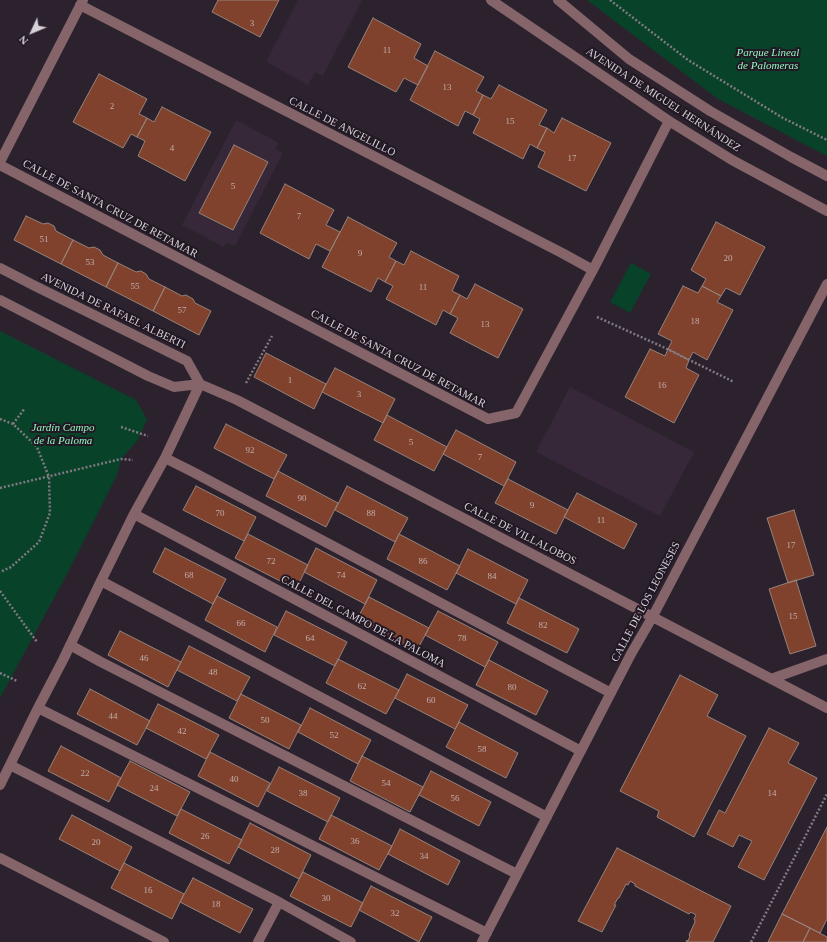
<!DOCTYPE html>
<html>
<head>
<meta charset="utf-8">
<style>
	body { margin:0 }
	#map { position:relative; width:827px; height:942px; overflow:hidden; background:#2c222e; font-family:Georgia,serif }
	canvas { display:block }
	.north { position:absolute; left:12px; top:12px; width:40px; height:40px; -webkit-text-stroke:3px #221824; paint-order:stroke; rotate:226deg; font-size:11px; font-weight:700; line-height:16px; text-align:center; color:#d6d0d8 }
	.north::after { content:''; display:block; margin:auto; width:14px; height:18px; background:#d6d0d8; clip-path:polygon(50% 0,100% 100%,50% 72%,0 100%) }
</style>
</head>
<body>
<div id="map">
<canvas width="827" height="942"></canvas>
<div class="north">N</div>
</div>
<script>
const g = document.querySelector('canvas').getContext('2d');
g.lineJoin = 'round';
function paint(path, color) { g.fillStyle = color; g.fill(path, 'evenodd'); }
const shape = rows => new Path2D(rows.map(r => 'M' + r).join(''));
function strokePath(path, color, width, dash) { g.strokeStyle = color; g.lineWidth = width; g.lineCap = dash ? 'butt' : 'round'; g.setLineDash(dash || []); g.stroke(path); }
function drawText(font, color, halo, rows, align = 'center') {
  g.font = font + ' Georgia,serif'; g.lineWidth = 4; g.setLineDash([]); g.textBaseline = 'middle'; g.strokeStyle = halo; g.fillStyle = color; for (const [text, x, y, turn = 0] of rows) {
    g.save(); g.translate(x, y); g.rotate((+turn || 0) * Math.PI / 180); g.textAlign = isNaN(turn) ? turn : align; if (halo) g.strokeText(text, 0, 0); g.fillText(text, 0, 0); g.restore();
  }
}
paint(shape([
	[298,0,362,0,323,76,315,72,308,85,266,62],
	[236,120,279,143,275,149,283,153,235,246,227,243,224,247,182,225],
	[570,387,694,452,660,516,536,452]
]), '#362839');
paint(shape([
	[587,0,827,0,827,156,718,99],
	[631,263,651,274,630,313,610,302],
	[0,331,136,400,147,419,138,440,121,459,117,475,94,521,67,574,0,698]
]), '#084229');
const building = shape([
	[218,0,279,0,260,37,212,12,218,0],
	[373,18,421,44,414,58,428,66,418,85,404,78,396,92,348,67,373,18],
	[435,51,484,77,476,91,483,95,473,115,465,111,458,126,410,100,435,51],
	[99,74,147,99,139,114,147,118,137,137,131,134,123,148,73,122,99,74],
	[499,85,547,110,539,125,547,128,537,148,530,144,523,159,473,133,480,119,473,115,483,95,491,99,499,85],
	[162,107,211,132,185,181,138,156,145,141,137,137,147,118,154,122,162,107],
	[562,118,611,143,586,191,538,167,545,152,537,148,547,128,554,133,562,118],
	[234,145,268,162,233,230,199,213,234,145],
	[285,184,334,210,326,225,340,232,330,251,316,244,309,259,260,233,285,184],
	[26,216,43,224,48,223,54,226,56,231,73,240,61,264,14,240,26,216],
	[348,217,397,243,389,257,396,261,385,282,378,278,371,292,322,267,348,217],
	[716,222,765,247,740,295,726,288,721,296,702,286,706,279,691,270,716,222],
	[73,240,89,248,94,247,100,250,103,255,118,263,106,287,61,264,73,240],
	[411,251,459,276,452,291,460,295,450,314,443,310,436,325,386,299,393,286,385,282,396,261,404,265,411,251],
	[118,263,136,272,141,271,146,274,149,279,165,287,153,311,106,287,118,263],
	[475,284,523,309,498,358,450,333,458,318,450,314,460,295,467,299,475,284],
	[683,286,698,293,702,286,721,296,717,302,733,310,707,360,693,352,689,360,668,349,672,341,658,334,683,286],
	[165,287,182,296,186,295,193,299,195,303,211,311,199,335,153,311,165,287],
	[650,349,665,356,668,349,689,360,686,368,699,375,674,423,625,397,650,349],
	[266,353,326,384,314,409,254,377,266,353],
	[335,368,395,399,383,423,322,392,335,368],
	[387,415,447,447,434,471,374,440,387,415],
	[226,424,287,455,274,479,214,448,226,424],
	[456,430,516,462,504,486,443,454,456,430],
	[278,471,338,503,326,527,266,496,278,471],
	[508,479,568,510,556,534,495,503,508,479],
	[196,486,256,517,244,541,183,510,196,486],
	[347,486,408,518,395,542,335,510,347,486],
	[577,493,637,524,624,549,564,517,577,493],
	[794,510,814,575,788,583,767,518,794,510],
	[248,534,308,565,296,589,235,558,248,534],
	[399,534,460,566,447,590,387,559,399,534],
	[165,548,226,579,213,604,153,572,165,548],
	[316,548,377,580,365,604,304,572,316,548],
	[468,549,528,580,516,604,456,573,468,549],
	[796,580,816,646,790,654,769,589,796,580],
	[217,596,277,627,265,652,205,620,217,596],
	[369,597,429,628,416,652,356,621,369,597],
	[519,598,579,629,567,653,507,623,519,598],
	[286,611,347,642,335,666,274,635,286,611],
	[438,611,498,642,485,667,425,635,438,611],
	[120,631,181,662,168,687,108,655,120,631],
	[189,646,250,677,237,701,177,670,189,646],
	[338,659,399,690,386,714,326,683,338,659],
	[489,660,548,691,536,715,476,685,489,660],
	[407,674,468,705,455,729,395,698,407,674],
	[680,675,718,695,707,716,746,736,694,837,657,817,659,811,620,791,680,675],
	[90,689,150,721,137,745,77,714,90,689],
	[241,694,301,725,289,749,229,718,241,694],
	[158,704,219,735,206,759,146,728,158,704],
	[310,708,371,740,358,764,298,732,310,708],
	[459,722,518,753,506,778,446,747,459,722],
	[769,728,799,743,788,763,817,778,764,880,738,867,752,841,739,835,733,847,707,834,719,810,725,813,769,728],
	[61,746,121,778,109,802,48,771,61,746],
	[210,752,270,783,258,807,198,776,210,752],
	[362,756,423,787,410,812,350,781,362,756],
	[130,761,190,792,177,816,117,785,130,761],
	[279,767,340,798,328,822,267,791,279,767],
	[431,771,491,802,479,826,419,795,431,771],
	[181,809,242,840,229,864,169,833,181,809],
	[72,815,132,847,120,871,59,839,72,815],
	[331,815,392,846,379,870,319,839,331,815],
	[250,823,311,855,299,879,238,847,250,823],
	[827,827,827,919,820,933,782,914,827,827],
	[400,829,460,861,448,885,388,854,400,829],
	[617,848,731,906,713,942,686,942,687,940,688,941,690,936,689,935,695,922,695,921,694,919,696,915,691,912,689,914,635,886,635,884,630,881,628,885,626,884,619,898,618,898,614,905,616,905,602,932,578,921,617,848],
	[124,863,184,894,172,919,111,888,124,863],
	[303,872,363,903,351,927,290,896,303,872],
	[193,878,253,909,240,933,180,902,193,878],
	[371,886,432,917,419,942,359,910,371,886],
	[782,914,810,928,803,942,768,942,782,914],
	[810,928,827,937,827,942,803,942,810,928]
]);
paint(building, '#80422c');
strokePath(building, '#96827b', 1);
strokePath(shape([
	[610,0,688,60,783,118,827,140],
	[597,317,663,347,734,382],
	[246,383,272,336],
	[0,419,13,424,37,447,49,477,50,513,39,542,11,567,0,572],
	[13,424,25,408],
	[121,427,148,436],
	[0,488,121,459,133,460],
	[0,591,37,642],
	[0,673,17,681],
	[751,942,827,794]
]), '#817983', 2.5, [2, 2]);
strokePath(shape([
	[491,0,669,121,732,160,827,211],
	[558,0,629,59,710,111,791,157,827,176],
	[80,5,562,253,593,270],
	[0,162,83,0],
	[0,165,488,419,516,413,593,270,669,121],
	[0,268,35,286,187,361,200,384],
	[0,300,148,376,174,387,200,384,237,400,827,708],
	[165,458,191,471,611,693],
	[134,514,581,751],
	[101,581,547,817],
	[70,645,101,662,517,874],
	[771,679,827,659],
	[38,708,487,933],
	[10,765,279,902,351,942],
	[0,785,38,708,63,660,101,581,134,514,165,458,200,384],
	[0,858,164,942],
	[258,942,279,902],
	[482,942,631,654,653,616,827,284]
]), '#85656a', 10);
drawText('9px', '#c0acad', null, [
	["3",252,24],
	["11",387,51],
	["13",447,88],
	["2",112,107],
	["15",510,122],
	["4",172,149],
	["17",572,159],
	["5",233,187],
	["7",299,217],
	["51",44,240],
	["9",360,254],
	["20",728,259],
	["53",90,263],
	["55",135,287],
	["11",423,288],
	["57",182,311],
	["18",695,322],
	["13",485,325],
	["1",290,381],
	["16",662,386],
	["3",359,395],
	["5",411,443],
	["92",250,451],
	["7",480,458],
	["90",302,499],
	["9",532,506],
	["70",220,514],
	["88",371,514],
	["11",601,521],
	["17",791,546],
	["72",271,562],
	["86",423,562],
	["68",189,576],
	["74",341,576],
	["84",492,577],
	["15",793,617],
	["66",241,624],
	["82",543,626],
	["64",310,639],
	["78",462,639],
	["46",144,659],
	["48",213,673],
	["62",362,687],
	["80",512,688],
	["60",431,701],
	["44",113,717],
	["50",265,721],
	["42",182,732],
	["52",334,736],
	["58",482,750],
	["22",85,774],
	["40",234,780],
	["54",386,784],
	["24",154,789],
	["38",303,794],
	["14",772,794],
	["56",455,799],
	["26",205,837],
	["36",355,842],
	["20",96,843],
	["28",275,851],
	["34",424,857],
	["16",148,891],
	["30",326,899],
	["18",216,905],
	["32",395,914]
]);
drawText('italic 11px', '#91f5bf', '#221824', [
	["Parque Lineal",768,53],
	["de Palomeras",768,66],
	["Jardín Campo",63,428],
	["de la Paloma",63,441]
]);
drawText('11px', '#d6d0d8', '#221824', [
	["AVENIDA DE MIGUEL HERNÁNDEZ",663,100,33],
	["CALLE DE ANGELILLO",342,127,27],
	["CALLE DE SANTA CRUZ DE RETAMAR",110,209,28],
	["AVENIDA DE RAFAEL ALBERTI",113,311,26],
	["CALLE DE SANTA CRUZ DE RETAMAR",398,359,28],
	["CALLE DE VILLALOBOS",520,534,27],
	["CALLE DE LOS LEONESES",646,602,-62],
	["CALLE DEL CAMPO DE LA PALOMA",363,622,28]
]);
</script>
</body>
</html>
